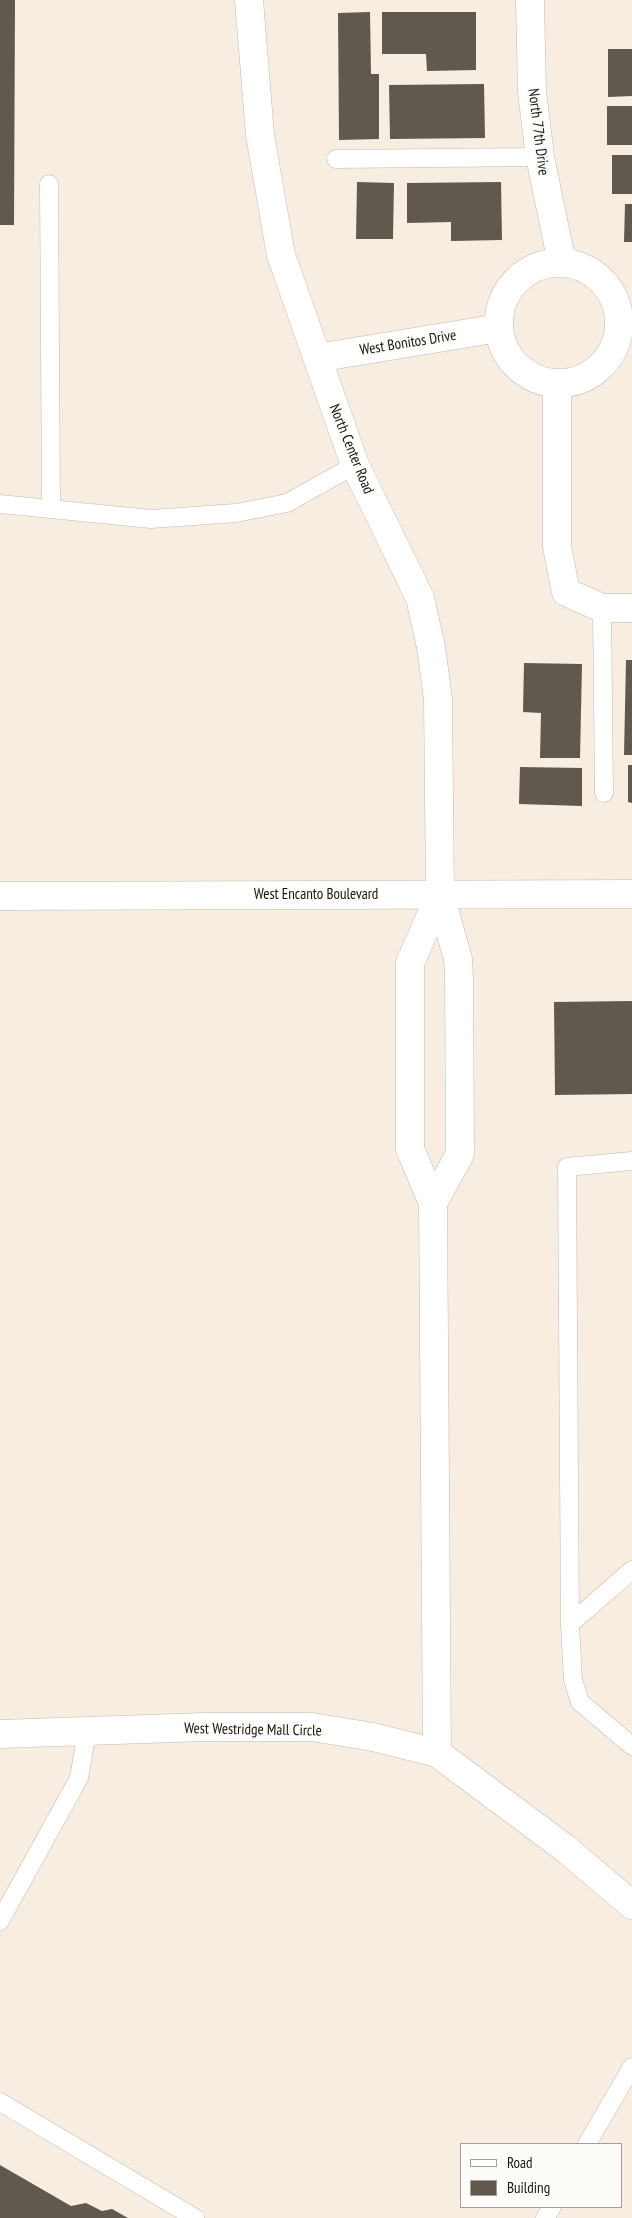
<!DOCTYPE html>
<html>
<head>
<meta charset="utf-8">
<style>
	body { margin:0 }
	#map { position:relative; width:632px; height:2218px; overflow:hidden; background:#f7ede0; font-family:"PT Sans Narrow",sans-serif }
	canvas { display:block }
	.legend { position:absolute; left:460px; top:2143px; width:162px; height:65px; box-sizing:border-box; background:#fefcf9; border:1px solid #a2a09c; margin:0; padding:6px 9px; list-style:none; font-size:15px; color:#181510 }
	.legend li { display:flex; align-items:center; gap:10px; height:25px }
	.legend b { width:25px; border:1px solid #a2a09c }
</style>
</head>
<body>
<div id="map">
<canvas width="632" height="2218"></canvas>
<ul class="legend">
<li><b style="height:6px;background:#fff"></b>Road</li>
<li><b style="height:14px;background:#61594e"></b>Building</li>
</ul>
</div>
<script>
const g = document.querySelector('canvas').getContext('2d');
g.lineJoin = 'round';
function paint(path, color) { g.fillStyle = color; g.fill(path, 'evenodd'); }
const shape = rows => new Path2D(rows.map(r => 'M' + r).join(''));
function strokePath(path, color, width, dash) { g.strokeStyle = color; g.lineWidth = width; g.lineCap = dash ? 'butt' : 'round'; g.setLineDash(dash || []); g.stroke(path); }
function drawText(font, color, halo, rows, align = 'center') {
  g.font = font + ' "PT Sans Narrow",sans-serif'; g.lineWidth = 5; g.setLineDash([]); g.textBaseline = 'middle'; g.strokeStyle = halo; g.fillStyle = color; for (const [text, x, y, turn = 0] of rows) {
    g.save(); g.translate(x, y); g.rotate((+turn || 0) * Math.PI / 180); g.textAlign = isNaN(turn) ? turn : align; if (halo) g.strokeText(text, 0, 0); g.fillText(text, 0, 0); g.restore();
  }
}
paint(shape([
	[0,0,15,0,14,225,0,225],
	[370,12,371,74,379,74,379,139,339,140,338,13],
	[382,12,476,12,476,70,427,71,426,54,382,54],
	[608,49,632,49,632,96,608,97],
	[484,84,485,138,390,139,389,85],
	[607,106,632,106,632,145,607,145],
	[612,155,632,155,632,194,612,194],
	[357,182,394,183,393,239,356,239],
	[501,182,502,240,451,241,451,222,407,223,407,183],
	[625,204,632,204,632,242,624,242],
	[626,660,632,660,632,755,624,755],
	[524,663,582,664,580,758,540,758,541,713,523,712],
	[628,765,632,765,632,803,628,802],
	[520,767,582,768,582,806,519,804],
	[632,1001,632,1094,555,1095,554,1002],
	[0,2165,71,2206,86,2203,102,2211,112,2209,128,2218,0,2218]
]), '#61594e');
const service = shape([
	[336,159,540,157],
	[49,184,51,508],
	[0,504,151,519,236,513,287,503,355,465],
	[602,608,604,793],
	[632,1161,567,1167,570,1624,573,1680,580,1702,632,1746],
	[570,1624,632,1570],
	[0,1921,79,1778,87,1732],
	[0,2102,195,2218],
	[587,2144,632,2067],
	[545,2218,552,2207]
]);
const minor = shape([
	[249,0,260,135,281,255,355,465,420,598,431,647,438,699,440,895,458,959,459,977,460,1154,433,1203],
	[530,0,532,91,540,157,562,263],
	'499 323a60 60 0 1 1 120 0a60 60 0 1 1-120 0Z',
	[317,358,499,328],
	[557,383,557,547,566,592,602,608,632,608],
	[0,1734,204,1727,312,1727,373,1737,437,1753,566,1849,632,1905],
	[437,1753,433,1203,410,1149,410,963,440,895]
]);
const tertiary = shape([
	[0,896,632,894]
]);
strokePath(service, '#c2b9ac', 19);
strokePath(minor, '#c2b9ac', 29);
strokePath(tertiary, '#c2b9ac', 29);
strokePath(service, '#fff', 18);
strokePath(minor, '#fff', 28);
strokePath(tertiary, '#fff', 28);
drawText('15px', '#181510', '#fefcf9', [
	["North 77th Drive",538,132,83],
	["West Bonitos Drive",408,343,-9],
	["North Center Road",351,449,68],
	["West Encanto Boulevard",316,895],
	["West Westridge Mall Circle",253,1730,1]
]);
</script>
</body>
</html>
